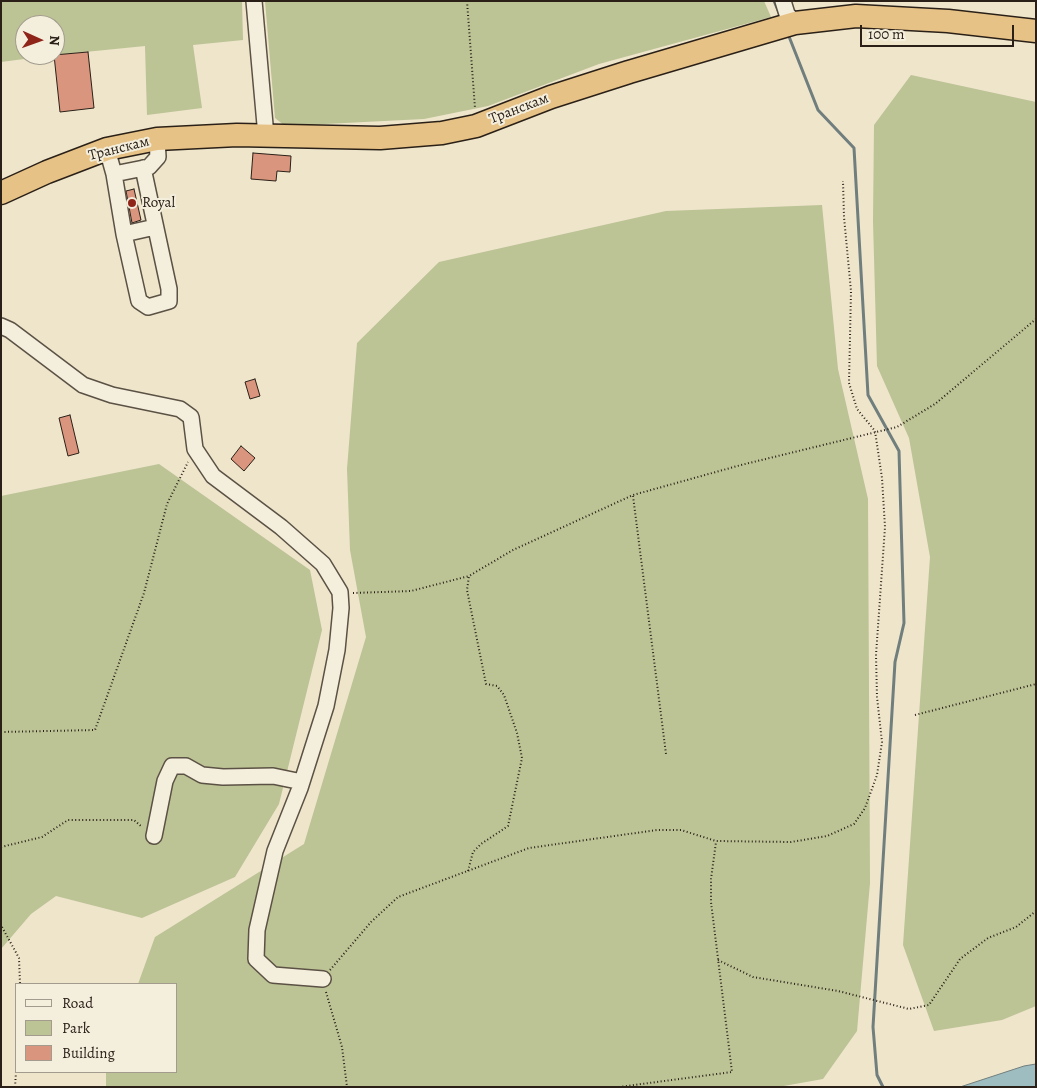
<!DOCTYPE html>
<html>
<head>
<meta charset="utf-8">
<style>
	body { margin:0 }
	#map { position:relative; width:1037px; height:1088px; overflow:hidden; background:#eee5cb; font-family:Alegreya,serif }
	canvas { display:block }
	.frame { position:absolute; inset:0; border:2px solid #2a2017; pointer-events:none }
	.legend { position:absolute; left:15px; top:983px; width:162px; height:90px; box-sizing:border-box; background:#f4eedd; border:1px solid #a39c8e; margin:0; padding:6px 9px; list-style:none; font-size:15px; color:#2a2017 }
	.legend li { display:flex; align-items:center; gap:10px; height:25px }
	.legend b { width:25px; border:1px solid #a39c8e }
	.north { position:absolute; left:15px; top:15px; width:50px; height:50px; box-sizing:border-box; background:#f4eedd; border:1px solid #a39c8e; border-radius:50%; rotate:92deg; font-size:14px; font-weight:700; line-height:20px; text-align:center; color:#2a2017 }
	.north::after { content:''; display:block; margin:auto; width:18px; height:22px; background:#8f2418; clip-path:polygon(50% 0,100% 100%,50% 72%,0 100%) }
	.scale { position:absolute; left:860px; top:25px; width:154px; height:22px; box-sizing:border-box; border:2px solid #2a2017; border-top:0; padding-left:6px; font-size:15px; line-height:18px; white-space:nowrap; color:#2a2017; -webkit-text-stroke:4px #f4eedd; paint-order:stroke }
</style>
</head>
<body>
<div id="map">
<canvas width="1037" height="1088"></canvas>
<div class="frame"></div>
<ul class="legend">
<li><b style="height:6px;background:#f4eedd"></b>Road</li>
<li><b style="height:14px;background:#bcc395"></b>Park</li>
<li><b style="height:14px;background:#da957e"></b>Building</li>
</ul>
<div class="north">N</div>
<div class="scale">100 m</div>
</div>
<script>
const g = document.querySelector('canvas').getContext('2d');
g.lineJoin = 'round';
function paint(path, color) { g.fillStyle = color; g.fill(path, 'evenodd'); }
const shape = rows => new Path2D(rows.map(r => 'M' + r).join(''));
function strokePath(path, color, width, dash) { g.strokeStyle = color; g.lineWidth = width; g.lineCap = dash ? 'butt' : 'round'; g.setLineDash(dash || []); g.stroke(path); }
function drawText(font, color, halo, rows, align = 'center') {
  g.font = font + ' Alegreya,serif'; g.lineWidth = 4; g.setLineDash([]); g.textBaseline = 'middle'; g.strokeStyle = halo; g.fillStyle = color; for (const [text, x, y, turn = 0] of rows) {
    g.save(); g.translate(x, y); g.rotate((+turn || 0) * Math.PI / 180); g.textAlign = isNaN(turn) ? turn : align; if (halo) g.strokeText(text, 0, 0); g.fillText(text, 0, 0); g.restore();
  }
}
paint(shape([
	[1,1,242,1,243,40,193,45,202,108,147,115,145,46,55,55,55,25,25,25,25,55,55,55,1,62],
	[265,1,764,1,771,17,599,64,488,106,424,119,285,126,275,118],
	[911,75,1036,102,1036,1006,1002,1020,934,1031,903,945,930,557,909,438,877,366,873,221,874,125],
	[822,205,838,369,868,499,870,883,857,1031,823,1079,778,1087,106,1087,106,1072,176,1072,176,984,138,984,155,937,304,844,366,637,350,550,347,469,357,343,439,262,666,211],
	[159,464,310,570,322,630,279,804,235,877,142,918,56,896,31,914,1,949,1,496]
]), '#bcc395');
const water = shape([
	[1036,1064,1036,1087,960,1087,1024,1066,1036,1064]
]);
paint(water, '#9ebdc1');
strokePath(water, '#707e7d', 1);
strokePath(shape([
	[774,1,780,15],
	[788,34,818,110,854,148,868,395,899,451,904,623,895,662,873,1027,877,1075,883,1087]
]), '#707e7d', 3);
const building = shape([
	[88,52,94,108,60,112,54,55,88,52],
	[253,153,291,156,290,172,277,171,276,181,251,179,253,153],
	[134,189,141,220,132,223,126,191,134,189],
	[255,379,260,396,250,399,245,382,255,379],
	[70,415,79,453,68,456,59,418,70,415],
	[241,446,255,458,244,471,231,459,241,446]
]);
paint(building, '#da957e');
strokePath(building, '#2a2017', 1);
const minor = shape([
	[254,1,266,136],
	[783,1,787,14,795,23],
	[107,149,114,174,124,234,139,301,148,307,169,301,169,289,143,168],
	[114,174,149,167,158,157,157,139],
	[124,234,155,227],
	[1,326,10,330,83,385,112,395,180,409,191,417,195,449,213,476,281,527,323,564,340,592,341,608,337,650,326,706,300,788,275,851,257,930,256,959,273,975,323,979],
	[154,836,165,781,172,766,186,766,202,775,223,777,273,776,302,782]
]);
const highway = shape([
	[1,193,47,172,107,149,157,139,237,135,380,138,442,133,476,126,551,97,629,72,795,23,856,16,948,21,1036,31]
]);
strokePath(minor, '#5b5144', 18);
strokePath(highway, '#2a2017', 25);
strokePath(shape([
	[467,1,475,108],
	[633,496,666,754],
	[353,593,411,591,469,576],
	[915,715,1036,684],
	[1,732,95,730,144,593,167,504,188,462],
	[1,847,42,837,68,820,134,820,142,827],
	[468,871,473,852,481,844,508,826,522,758,517,733,504,695,497,686,486,684,467,590,469,576,513,550,633,495,741,465,897,427,935,404,1036,319],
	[1,925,1,933],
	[2,927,19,958,20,984],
	[718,960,753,977,838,991,909,1009,929,1005,960,959,988,938,1016,927,1036,911],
	[330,970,371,922,398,897,529,848,657,830,681,830,716,841,791,842,827,836,854,824,865,808,877,775,882,742,877,697,876,655,885,527,882,478,875,431,857,409,849,383,851,291,844,217,843,181],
	[326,992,342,1047,347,1087],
	[15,1087,16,1072],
	[619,1087,732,1072,711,902,711,879,716,842]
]), '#2a2017', 2, [1, 2.5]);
strokePath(minor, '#f4eedd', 15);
strokePath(highway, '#e7c286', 22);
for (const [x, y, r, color] of [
	[132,203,5,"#8f2418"]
]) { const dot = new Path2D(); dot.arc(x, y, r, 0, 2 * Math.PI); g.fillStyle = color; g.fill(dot); strokePath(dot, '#f4eedd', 2); }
drawText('15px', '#2a2017', '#f4eedd', [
	["Транскам",519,109,-21],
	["Транскам",119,149,-14]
]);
drawText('15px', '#2a2017', '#f4eedd', [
	["Royal",142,203]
], 'left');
</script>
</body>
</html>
